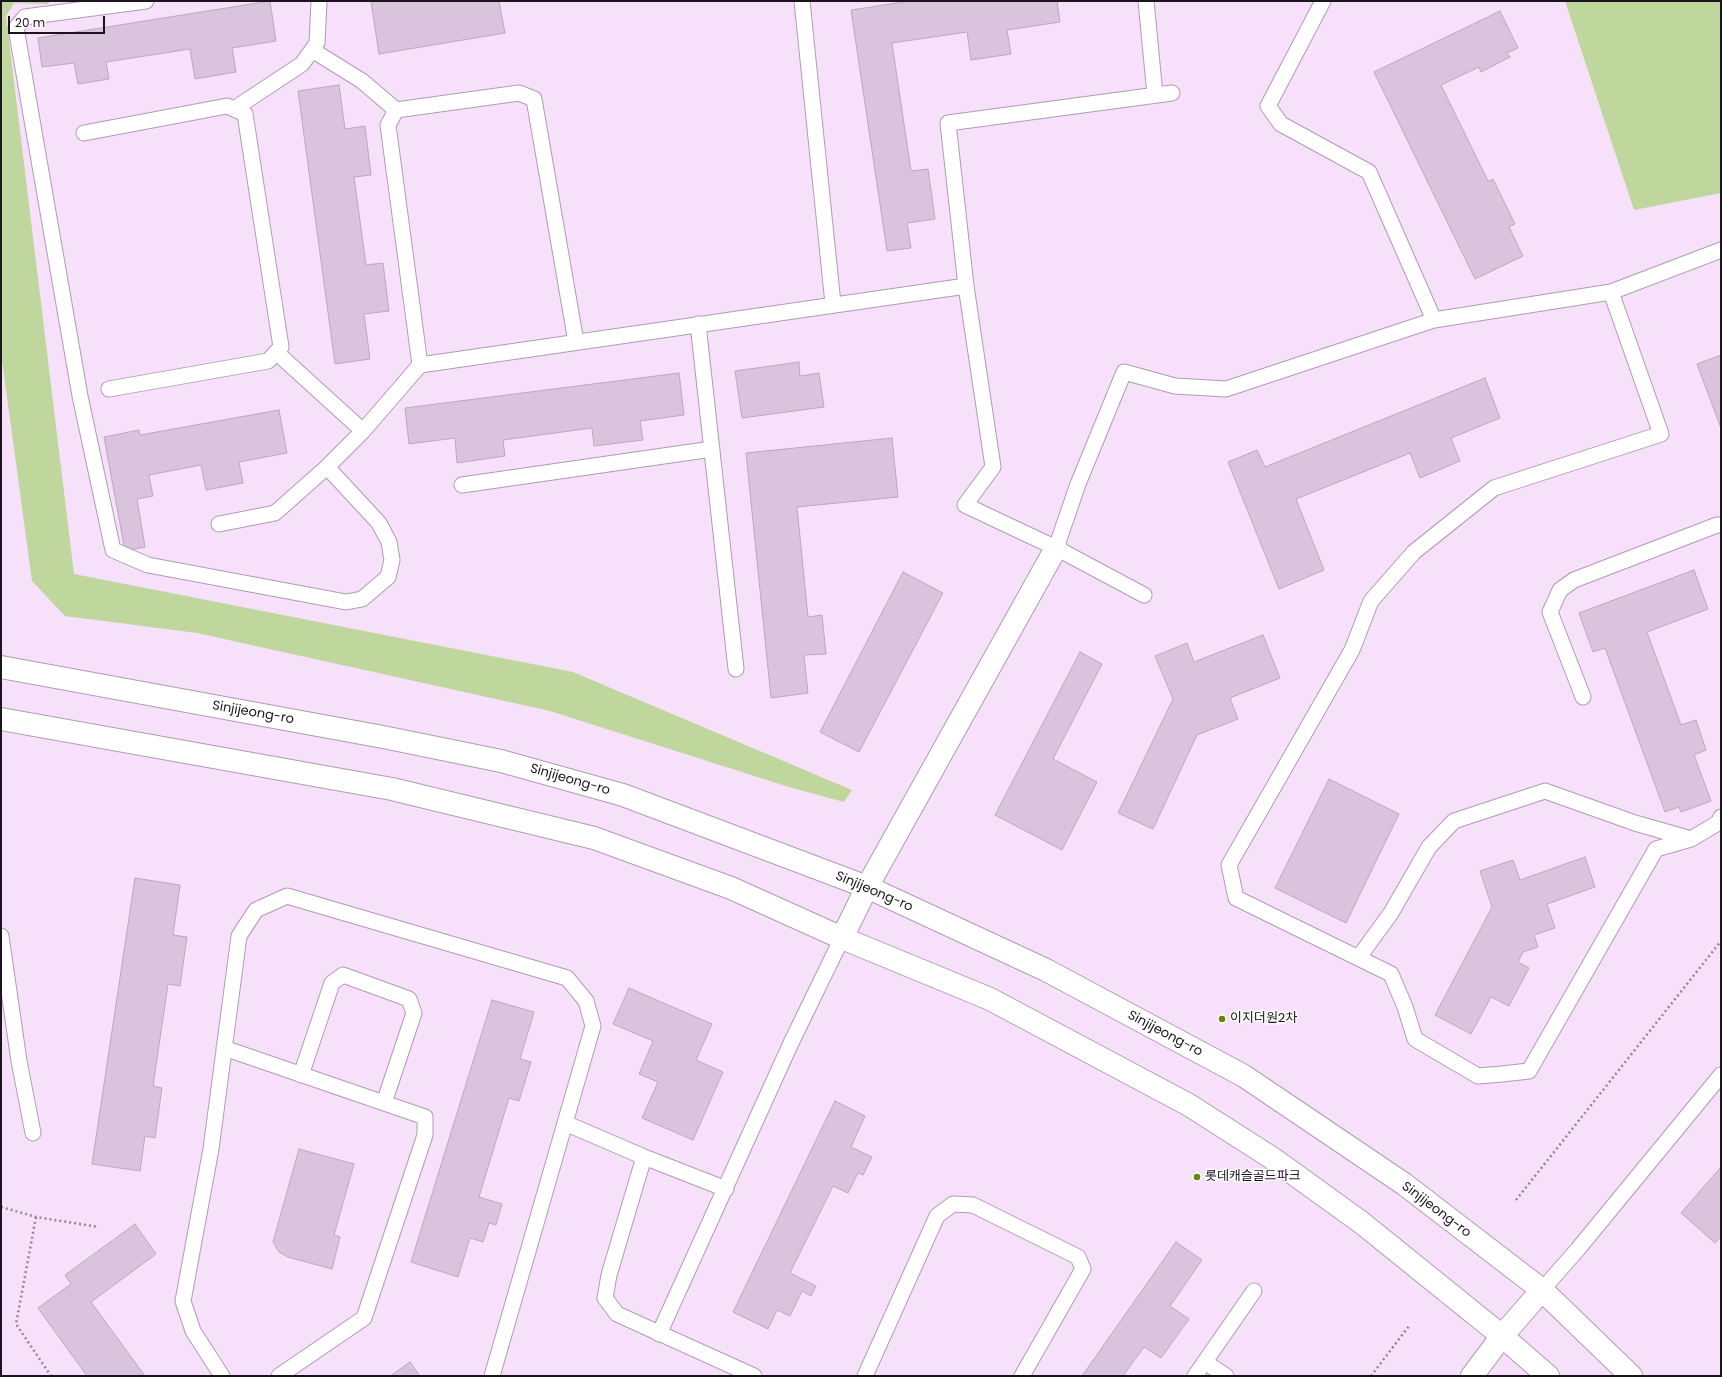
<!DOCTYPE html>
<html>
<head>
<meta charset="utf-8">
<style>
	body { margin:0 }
	#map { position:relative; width:1722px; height:1377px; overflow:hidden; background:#f7e0fa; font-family:Poppins,sans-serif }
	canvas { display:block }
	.frame { position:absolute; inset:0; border:2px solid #1b131d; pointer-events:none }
	.scale { position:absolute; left:8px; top:16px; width:97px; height:18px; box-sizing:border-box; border:2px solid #1b131d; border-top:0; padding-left:5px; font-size:12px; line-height:14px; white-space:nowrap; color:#1b131d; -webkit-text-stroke:3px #fff; paint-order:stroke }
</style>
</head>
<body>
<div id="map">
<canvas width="1722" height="1377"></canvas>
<div class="frame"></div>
<div class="scale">20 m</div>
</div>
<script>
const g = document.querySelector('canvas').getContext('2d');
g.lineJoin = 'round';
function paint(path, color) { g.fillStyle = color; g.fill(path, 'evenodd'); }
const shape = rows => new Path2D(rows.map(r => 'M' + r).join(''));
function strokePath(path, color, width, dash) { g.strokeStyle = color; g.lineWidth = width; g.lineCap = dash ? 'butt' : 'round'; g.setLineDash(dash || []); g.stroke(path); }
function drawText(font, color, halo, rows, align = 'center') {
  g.font = font + ' Poppins,"Noto Sans KR",sans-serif'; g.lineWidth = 3; g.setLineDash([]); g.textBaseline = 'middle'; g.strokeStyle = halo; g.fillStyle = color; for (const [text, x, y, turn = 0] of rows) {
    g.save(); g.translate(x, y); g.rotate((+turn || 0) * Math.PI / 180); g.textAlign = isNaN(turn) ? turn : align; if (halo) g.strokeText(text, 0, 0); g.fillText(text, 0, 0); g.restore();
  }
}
paint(shape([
	[1,1,50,1,48,4,14,3,6,16,74,574,573,672,852,790,844,802,789,787,550,711,197,633,65,616,32,581,1,353],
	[1565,1,1721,1,1721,193,1634,210]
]), '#bfd69c');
const building = shape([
	[270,1,276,41,232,48,236,72,195,79,190,49,106,62,109,79,78,84,74,63,42,67,38,38,270,1],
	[379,1,499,1,505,33,379,54,371,2,379,1],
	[910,1,1057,1,1060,22,1007,30,1011,54,971,60,967,32,892,43,911,171,928,169,935,219,907,223,911,248,887,251,851,10,910,1],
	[1500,11,1518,48,1507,53,1510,57,1481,72,1479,67,1441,85,1488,181,1493,179,1515,224,1509,227,1523,256,1475,279,1374,72,1500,11],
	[339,85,345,129,365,126,371,175,354,177,366,265,383,263,389,311,364,314,370,359,335,364,298,91,339,85],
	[1721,355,1721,428,1697,364,1721,355],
	[799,362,800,376,819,373,824,407,742,418,735,371,799,362],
	[679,373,684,415,640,421,643,440,594,446,592,428,503,440,505,456,457,463,455,438,409,444,405,408,679,373],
	[1485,378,1500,418,1451,438,1460,461,1420,478,1410,453,1296,499,1324,570,1279,589,1228,462,1257,450,1265,467,1485,378],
	[279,410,287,453,239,462,243,483,206,490,201,465,149,475,153,496,137,499,145,547,125,551,104,437,139,430,140,435,279,410],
	[892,438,898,497,797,507,808,617,822,615,826,654,804,655,808,693,771,698,746,453,892,438],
	[1694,570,1708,609,1647,632,1681,725,1696,720,1706,750,1694,755,1711,801,1681,812,1679,807,1665,812,1605,648,1593,652,1579,613,1694,570],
	[903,572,943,593,859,752,820,732,903,572],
	[1263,635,1280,678,1230,698,1238,719,1197,735,1153,829,1118,813,1173,699,1155,656,1187,643,1194,662,1263,635],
	[1080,652,1102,664,1053,759,1097,782,1062,850,995,815,1080,652],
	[1329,779,1399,814,1346,923,1275,888,1329,779],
	[1585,857,1595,887,1547,904,1555,928,1534,935,1538,947,1523,952,1518,962,1529,968,1509,1006,1491,997,1471,1034,1435,1015,1492,907,1480,871,1513,860,1520,880,1585,857],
	[135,878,180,885,173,935,187,937,180,986,168,984,153,1086,162,1088,155,1138,145,1136,140,1171,92,1164,135,878],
	[629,988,712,1024,696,1060,723,1072,693,1140,642,1118,658,1082,639,1074,653,1041,613,1024,629,988],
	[492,1000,534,1012,520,1059,531,1062,519,1101,509,1098,479,1197,502,1204,496,1225,489,1223,483,1242,470,1238,458,1277,411,1262,492,1000],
	[835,1101,865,1116,851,1147,872,1157,863,1175,858,1173,848,1193,833,1186,790,1273,816,1286,811,1296,802,1291,790,1316,777,1310,768,1329,733,1312,835,1101],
	[299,1149,354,1164,334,1235,340,1237,332,1269,288,1257,279,1252,273,1242,299,1149],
	[1721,1167,1721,1236,1715,1243,1681,1213,1721,1167],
	[135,1224,156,1254,91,1302,145,1376,87,1376,38,1308,71,1284,65,1275,135,1224],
	[1176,1242,1202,1260,1170,1306,1189,1319,1161,1358,1144,1347,1123,1376,1082,1376,1176,1242],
	[410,1362,420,1376,390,1376,410,1362]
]);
paint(building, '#d9c3dd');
strokePath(building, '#bda7c0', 1);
const service = shape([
	[146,1,25,17,16,28,80,396,113,550,148,565,346,602,362,599,388,577,392,560,389,542,379,523,327,467],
	[802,1,833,304],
	[1146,1,1155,95],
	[1323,1,1268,106,1281,124,1369,172,1434,320],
	[312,50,362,81,396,110],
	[234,109,302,64,317,43,319,1],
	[84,133,227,106,245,114,281,347,268,361,109,389],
	[1611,292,1661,434,1494,488,1414,552,1371,601,1352,650,1229,865,1236,898,1391,974,1405,1007,1415,1039,1478,1076,1502,1074,1529,1071,1656,849,1691,839,1718,823,1721,817],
	[698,324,736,669],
	[276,352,363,431],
	[420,365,388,125,396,110,519,93,534,99,576,342],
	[462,485,712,449],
	[219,524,275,513,327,467,363,431,420,365,966,286],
	[1056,548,1078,484,1124,372,1175,386,1226,389,1434,320,1611,292,1721,250],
	[1144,595,1056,548,965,505,993,467,966,286,948,123,1172,93],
	[1583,697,1550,612,1560,590,1574,580,1717,525,1721,525],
	[1,936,19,1061,33,1133],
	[1359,957,1391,913,1429,847,1454,821,1545,791,1635,823,1691,839],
	[224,1048,425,1117,425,1135,364,1318,279,1376],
	[301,1075,332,983,343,975,409,999,414,1013,384,1103],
	[565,1123,644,1157,726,1189],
	[644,1157,609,1275,605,1298,617,1314,754,1376],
	[1542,1290,1578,1249,1721,1075],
	[659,1334,791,1043,842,938],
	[1205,1362,1226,1376],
	[222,1376,193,1331,183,1301,211,1149,239,936,256,910,287,896,567,978,586,1001,593,1026,492,1376],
	[865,1376,937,1216,953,1204,973,1205,1078,1257,1083,1269,1022,1376],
	[1195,1376,1254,1291]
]);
const minor = shape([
	[867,887,1056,548],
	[1472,1376,1502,1336,1542,1290]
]);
const tertiary = shape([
	[1,667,383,737,501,761,623,795,867,887,1046,970,1244,1076,1404,1184,1542,1290,1631,1376],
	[1,719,392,789,594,838,731,888,842,938,990,999,1189,1105,1272,1158,1362,1223,1502,1336,1548,1376],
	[842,938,867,887]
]);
strokePath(service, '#b19bb4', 17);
strokePath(minor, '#b19bb4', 24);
strokePath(tertiary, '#b19bb4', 24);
strokePath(shape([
	[1516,1200,1721,941],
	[1,1207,36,1217,99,1227],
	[36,1217,16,1324,51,1376],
	[1371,1376,1409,1326]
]), '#968598', 2.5, [2, 3]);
strokePath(service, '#fff', 15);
strokePath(minor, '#fff', 22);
strokePath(tertiary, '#fff', 22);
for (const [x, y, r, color] of [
	[1222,1019,4,"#668705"],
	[1197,1177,4,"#668705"]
]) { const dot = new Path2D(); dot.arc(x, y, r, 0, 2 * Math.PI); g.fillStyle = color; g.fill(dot); strokePath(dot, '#fff', 1.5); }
drawText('13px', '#1b131d', '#fff', [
	["Sinjijeong-ro",253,713,10],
	["Sinjijeong-ro",570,780,16],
	["Sinjijeong-ro",874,892,23],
	["Sinjijeong-ro",1165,1034,28],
	["Sinjijeong-ro",1436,1210,37]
]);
drawText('13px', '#1b131d', '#fff', [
	["이지더원2차",1230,1019],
	["롯데캐슬골드파크",1205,1177]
], 'left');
</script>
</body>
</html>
